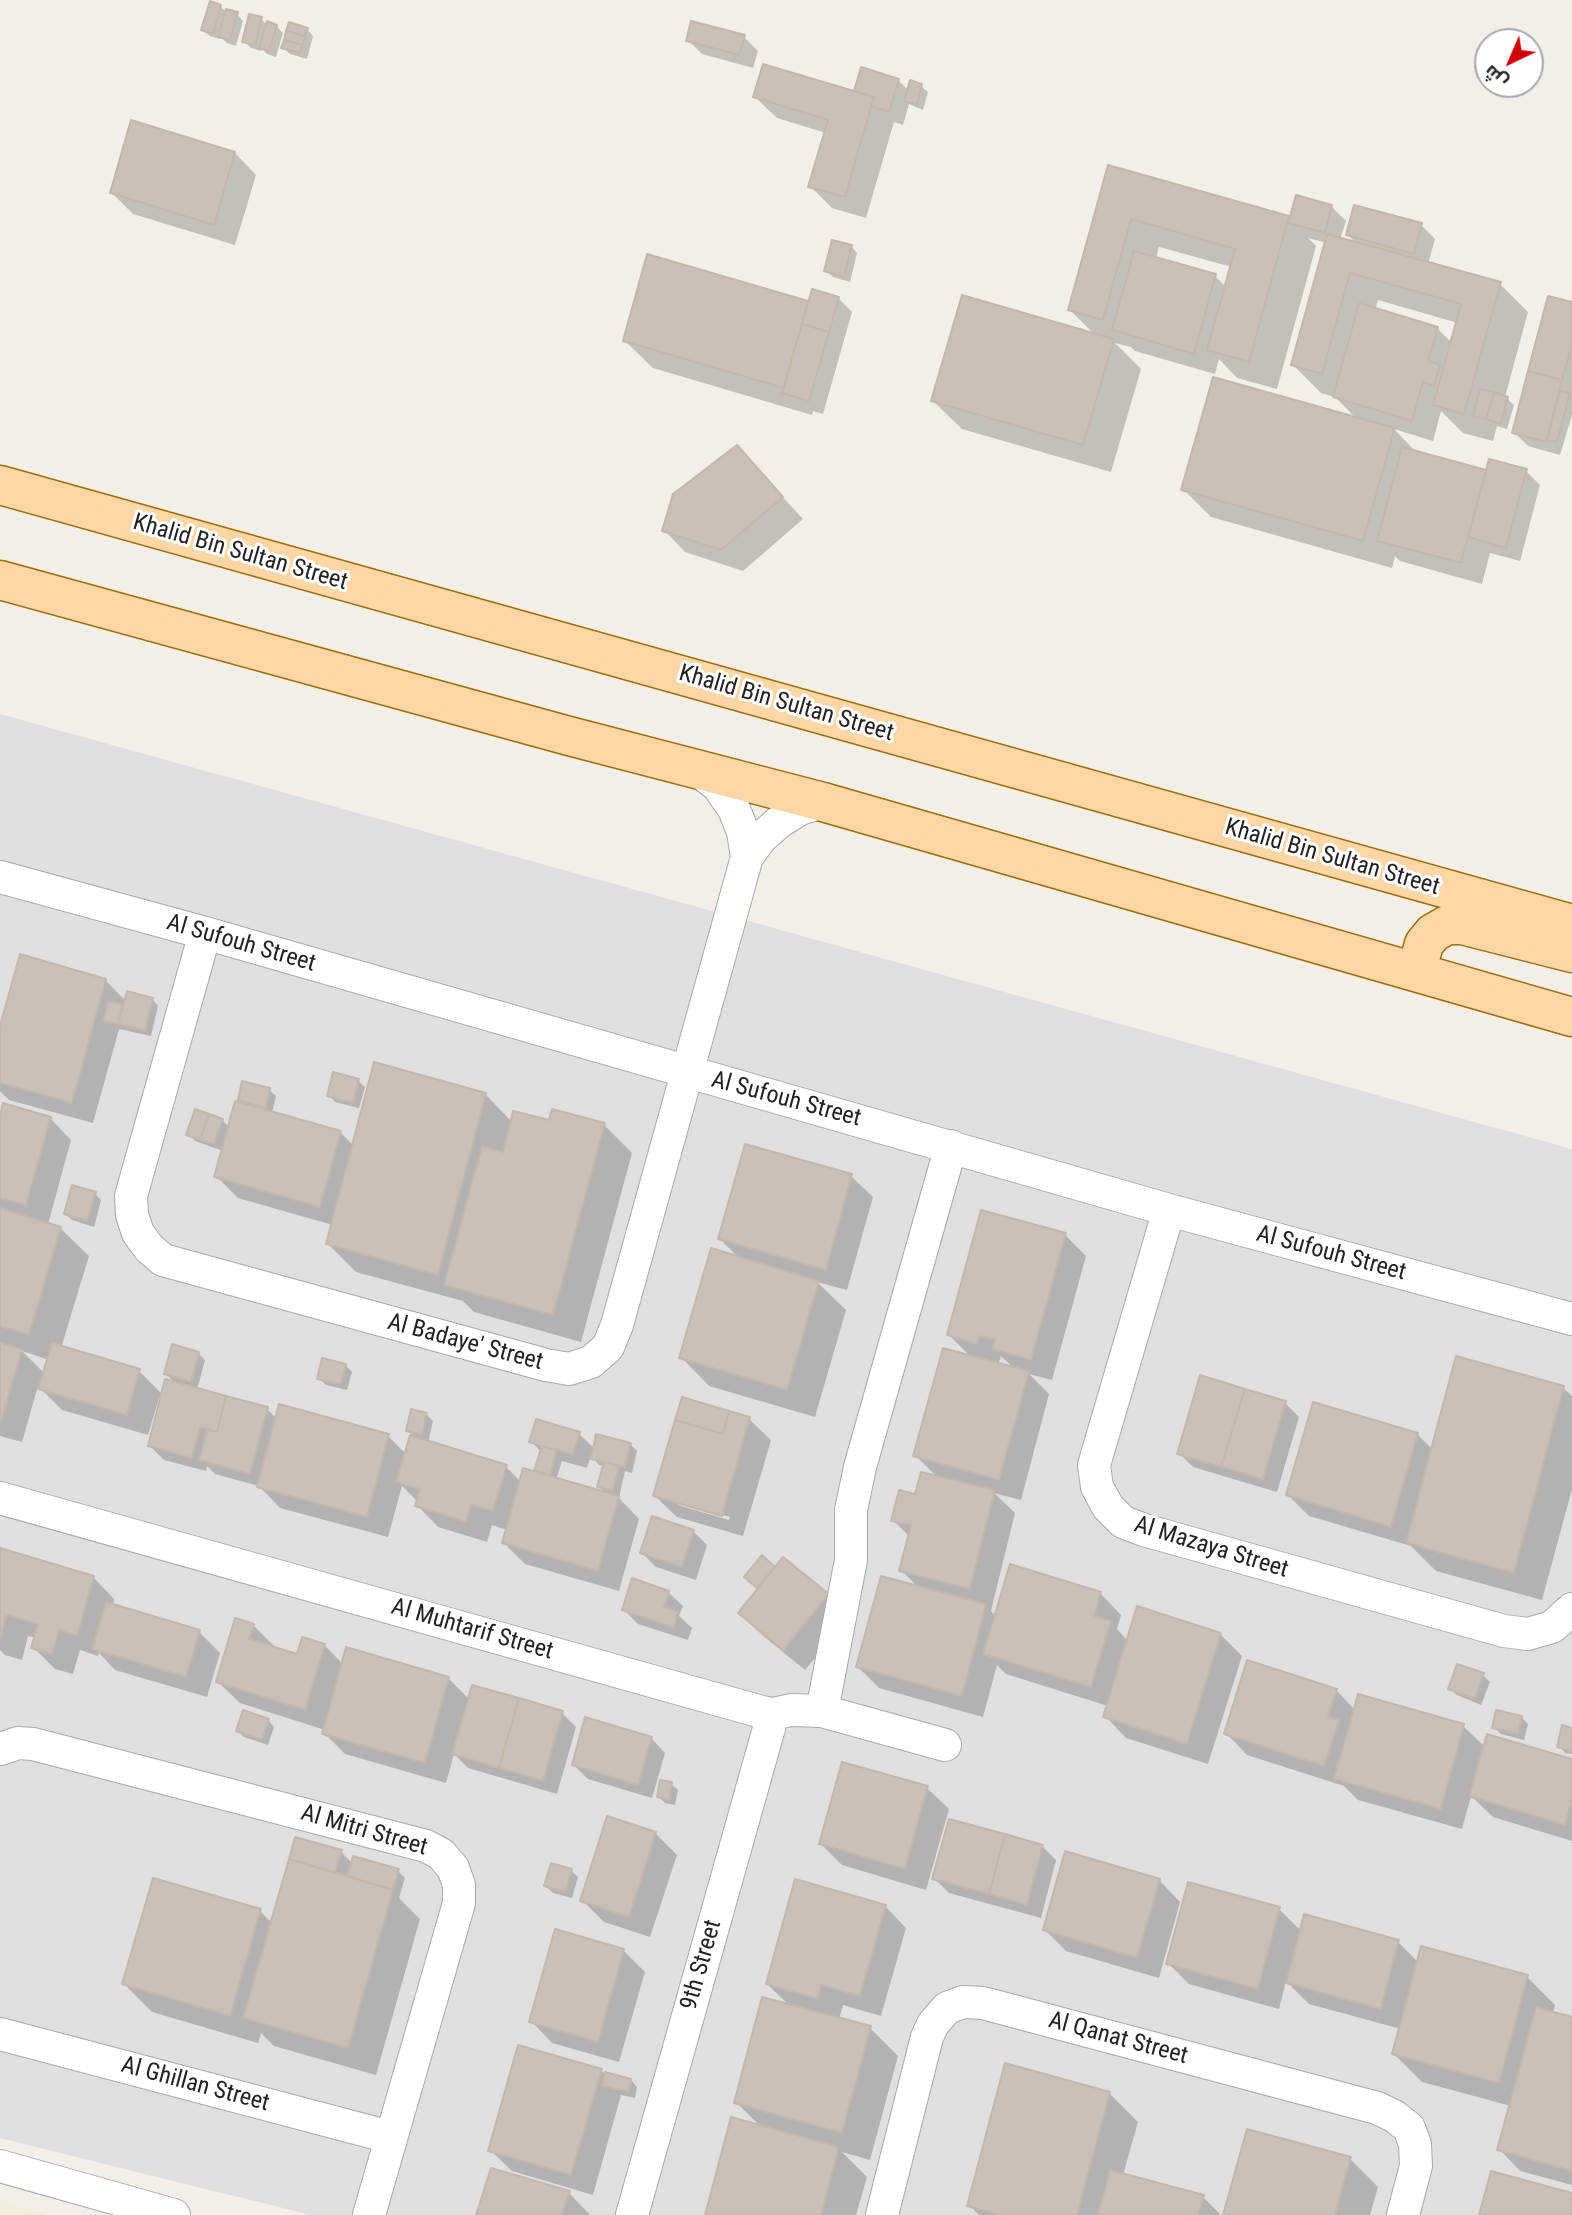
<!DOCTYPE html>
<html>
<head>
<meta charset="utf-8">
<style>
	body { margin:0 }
	#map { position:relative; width:1572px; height:2215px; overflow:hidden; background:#f2efe9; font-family:"Roboto Condensed",Cairo,sans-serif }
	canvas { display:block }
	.north { position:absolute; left:1474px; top:28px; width:70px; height:70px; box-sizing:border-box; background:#fff; border:2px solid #a7a7a7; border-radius:50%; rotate:224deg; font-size:19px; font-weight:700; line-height:28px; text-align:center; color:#222 }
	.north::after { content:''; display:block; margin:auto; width:24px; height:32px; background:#d40000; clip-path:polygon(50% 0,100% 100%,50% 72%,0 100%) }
</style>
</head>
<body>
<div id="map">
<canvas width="1572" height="2215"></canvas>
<div class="north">ش</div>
</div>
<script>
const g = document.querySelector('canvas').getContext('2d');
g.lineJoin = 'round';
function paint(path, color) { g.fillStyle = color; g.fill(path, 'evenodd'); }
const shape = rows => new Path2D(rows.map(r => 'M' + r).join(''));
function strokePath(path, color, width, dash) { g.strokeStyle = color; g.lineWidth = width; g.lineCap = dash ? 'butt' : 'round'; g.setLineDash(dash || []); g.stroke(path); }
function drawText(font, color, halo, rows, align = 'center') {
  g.font = font + ' "Roboto Condensed",sans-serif'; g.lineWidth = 6; g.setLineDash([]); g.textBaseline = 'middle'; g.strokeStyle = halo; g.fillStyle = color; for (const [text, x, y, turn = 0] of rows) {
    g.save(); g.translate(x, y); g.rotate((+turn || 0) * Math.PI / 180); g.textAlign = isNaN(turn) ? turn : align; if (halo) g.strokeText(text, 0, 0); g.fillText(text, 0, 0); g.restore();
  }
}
paint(shape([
	[0,714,1572,1149,1572,2215,311,2215,0,2138]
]), '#e0dfdf');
paint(shape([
	[0,2202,46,2215,0,2215]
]), '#eef0d5');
paint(shape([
	[220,6,227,13,237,14,243,21,236,46,227,43,221,37,220,39,210,36,203,30],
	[261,19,267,25,276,26,283,33,276,57,267,54,262,48,261,51,251,48,244,41],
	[307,29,313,36,307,59,290,54,283,48],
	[744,37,758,51,753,68,702,54,688,40],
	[862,70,898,80,909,91,921,86,928,92,923,110,909,104,903,125,894,122,866,218,832,208,810,186,826,133,777,118,755,97,855,93],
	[235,153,256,175,235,245,133,214,112,193],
	[1109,167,1288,218,1291,221,1332,207,1346,221,1340,239,1357,244,1348,235,1421,225,1435,239,1428,264,1500,284,1528,312,1505,397,1514,405,1507,429,1497,426,1493,441,1463,433,1441,411,1433,441,1394,429,1418,454,1487,473,1526,471,1540,485,1520,561,1490,553,1482,584,1400,561,1395,556,1392,568,1211,517,1183,489,1357,419,1335,397,1321,393,1293,365,1327,243,1308,238,1316,246,1277,389,1237,378,1219,359,1215,374,1135,351,1131,347,1115,343,1141,369,1111,472,962,429,933,401,1096,336,1070,310],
	[1159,247,1232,267,1226,287,1215,276,1156,259],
	[1378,300,1458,323,1452,343,1437,328,1375,310],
	[851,246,857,253,850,282,833,277,826,271],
	[648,256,809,305,838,298,852,312,823,414,813,411,812,415,653,368,624,340],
	[1572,304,1572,415,1560,455,1528,446,1514,432],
	[736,447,803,519,743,571,685,552,664,530],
	[105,980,126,1001,152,999,158,1006,151,1036,119,1029,93,1123,9,1100,0,1091,0,1032],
	[358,1081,365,1087,359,1108,335,1102,329,1095],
	[269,1090,276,1096,272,1113,340,1132,354,1146,485,1094,512,1122,604,1125,632,1153,581,1342,474,1312,463,1301,356,1272,328,1244,333,1225,238,1198,216,1176,223,1151,195,1141,189,1134,222,1120,230,1128,245,1106,239,1100],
	[50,1118,71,1140,48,1224,60,1228,89,1256,61,1348,139,1371,163,1395,176,1384,166,1374,198,1353,205,1360,197,1390,267,1409,277,1419,388,1436,406,1454,412,1435,408,1431,426,1414,433,1421,428,1443,506,1467,521,1482,542,1476,536,1470,541,1452,531,1441,579,1434,595,1449,598,1437,631,1445,637,1451,632,1473,625,1471,619,1498,639,1519,619,1591,525,1564,504,1543,507,1530,492,1525,487,1542,438,1527,417,1505,418,1502,402,1486,388,1537,280,1508,259,1486,215,1474,207,1466,206,1471,164,1460,150,1446,162,1399,159,1398,148,1435,62,1410,38,1386,22,1442,0,1436,0,1122],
	[22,1351,49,1360,45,1374],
	[591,1456,599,1465,604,1466,599,1487,607,1494,556,1480,562,1461,587,1468],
	[851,1176,873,1197,847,1290,817,1282,846,1310,815,1417,709,1386,681,1357,740,1259,720,1239],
	[95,1194,101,1200,94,1227,72,1220,66,1214],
	[1065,1235,1086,1256,1052,1380,1029,1374,1049,1394,1021,1500,994,1493,1015,1513,991,1611,996,1617,1100,1593,1121,1615,1117,1629,1128,1641,1220,1634,1242,1656,1208,1764,1126,1738,1105,1716,1108,1706,1006,1674,997,1665,983,1717,879,1688,858,1667,919,1588,901,1570,910,1537,893,1520,938,1478,915,1455,971,1357,949,1335],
	[1001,1356,1015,1369,998,1365],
	[345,1365,352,1372,347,1390,326,1385,319,1378],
	[1563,1388,1572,1396,1572,1489,1542,1600,1436,1571,1411,1546,1309,1516,1288,1495,1417,1434,1432,1449],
	[1285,1403,1299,1417,1277,1492,1193,1467,1179,1453],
	[749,1419,771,1440,743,1536,677,1517,655,1496],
	[678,1502,730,1517,729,1520,678,1505],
	[693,1531,707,1545,696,1580,656,1567,642,1553],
	[0,1550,93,1577,114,1599,113,1605,199,1632,220,1653,207,1697,115,1670,99,1653,98,1656,80,1650,73,1674,55,1669,33,1647,36,1638,28,1636,22,1660,5,1655,0,1650],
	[762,1558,775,1569,828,1595,849,1617,805,1670,761,1634,740,1613,759,1589,746,1577],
	[668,1592,683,1606,679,1616,692,1628,688,1640,638,1624,624,1610],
	[253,1625,275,1647,274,1649,298,1656,324,1645,343,1664,448,1678,469,1699,562,1713,576,1727,557,1794,468,1768,454,1754,446,1783,345,1754,324,1733,325,1730,240,1703,218,1682],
	[1483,1675,1490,1682,1481,1705,1457,1695,1450,1689],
	[1336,1690,1355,1710,1463,1726,1485,1747,1572,1761,1572,1841,1493,1817,1471,1796,1462,1829,1358,1800,1344,1786,1247,1755,1226,1733],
	[1521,1717,1528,1724,1524,1740,1501,1734,1494,1727],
	[268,1720,274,1727,268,1745,244,1737,238,1731],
	[1572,1730,1572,1754,1565,1753,1559,1746],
	[651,1738,665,1753,652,1798,588,1779,574,1765],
	[843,1764,927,1788,949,1809,926,1890,842,1865,821,1844],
	[671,1784,678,1790,675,1805,665,1803,659,1797],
	[655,1833,677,1855,650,1937,604,1922,582,1900],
	[1042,1846,1056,1860,1041,1918,949,1893,934,1878],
	[341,1852,352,1863,398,1871,405,1878,399,1898,420,1919,376,2075,274,2046,261,2033,258,2043,152,2012,124,1984,260,1911,272,1923],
	[571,1871,578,1877,572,1898,553,1893,546,1886],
	[1159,1880,1180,1902,1159,1978,1066,1951,1045,1930],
	[885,1906,906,1928,881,2016,843,2005,839,2019,870,2028,898,2056,870,2160,842,2152,867,2177,856,2215,706,2215,761,2127,736,2102,790,2006,767,1984],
	[1279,1909,1302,1932,1398,1942,1418,1962,1527,1977,1555,2005,1553,2013,1572,2019,1572,2185,1520,2171,1499,2149,1511,2106,1422,2082,1394,2054,1401,2029,1309,2004,1286,1981,1279,2009,1189,1984,1168,1963],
	[623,1950,645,1972,619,2062,552,2043,531,2021],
	[601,2070,606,2076,631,2080,637,2087,635,2098,621,2095,593,2195,512,2171,490,2150],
	[1109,2093,1138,2122,1123,2175,1203,2197,1221,2215,979,2215,969,2205],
	[1350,2159,1378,2187,1370,2215,1225,2215],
	[569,2193,590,2215,478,2215]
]), '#0003');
const building = shape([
	[210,1,221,5,213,34,201,30,210,1],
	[226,9,238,12,230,40,218,37,226,9],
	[249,14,262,17,255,45,242,42,249,14],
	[267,21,277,25,269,51,259,48,267,21],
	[691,21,745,35,739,55,686,41,691,21],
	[289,22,308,28,305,36,286,31,289,22],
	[286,31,305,36,303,45,284,40,286,31],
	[284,40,303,45,300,53,281,48,284,40],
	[763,64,874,97,845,197,808,187,828,120,753,97,763,64],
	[861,67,899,79,889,112,871,106,874,97,854,91,861,67],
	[910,80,922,84,917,105,904,101,910,80],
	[131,120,235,152,214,225,110,193,131,120],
	[1108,165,1289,216,1249,362,1207,350,1235,249,1131,219,1103,320,1068,310,1108,165],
	[1296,195,1332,205,1325,233,1288,223,1296,195],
	[1354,205,1422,223,1414,254,1346,235,1354,205],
	[1327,234,1501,282,1464,414,1433,405,1461,304,1350,273,1322,374,1291,365,1327,234],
	[832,240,852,245,844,277,824,271,832,240],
	[1134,251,1216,274,1194,354,1112,330,1134,251],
	[647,254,808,301,784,388,623,341,647,254],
	[812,289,839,297,829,332,802,324,812,289],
	[962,295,1114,339,1083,445,931,401,962,295],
	[1548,296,1572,302,1572,345,1562,380,1528,371,1548,296],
	[1359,303,1438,327,1428,361,1440,365,1434,386,1423,382,1412,421,1333,397,1359,303],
	[802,324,829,332,809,401,782,393,802,324],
	[1528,371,1562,380,1546,442,1512,433,1528,371],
	[1213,377,1395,428,1363,541,1181,490,1213,377],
	[1480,389,1494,392,1486,419,1473,416,1480,389],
	[1560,391,1570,393,1557,442,1547,440,1560,391],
	[1494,392,1508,397,1501,424,1486,419,1494,392],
	[737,445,783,497,721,550,662,531,673,494,737,445],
	[1402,447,1486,470,1461,563,1377,541,1402,447],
	[1489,459,1527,469,1506,548,1468,537,1489,459],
	[20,954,106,979,72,1103,0,1083,0,1026,20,954],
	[127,991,153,998,145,1031,118,1024,127,991],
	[108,1001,123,1004,118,1024,103,1021,108,1001],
	[374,1062,486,1093,438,1275,326,1244,374,1062],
	[333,1072,359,1079,353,1103,327,1096,333,1072],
	[242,1081,270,1088,266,1108,238,1100,242,1081],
	[235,1101,341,1131,320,1207,214,1177,235,1101],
	[3,1103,51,1117,26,1205,0,1198,0,1116,3,1103],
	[195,1109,209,1114,200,1140,186,1135,195,1109],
	[552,1109,605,1123,553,1315,444,1285,482,1146,503,1152,513,1111,549,1120,552,1109],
	[209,1114,223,1119,214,1144,200,1140,209,1114],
	[745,1144,852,1174,826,1270,718,1239,745,1144],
	[72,1185,96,1192,87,1221,64,1214,72,1185],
	[0,1208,61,1227,29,1335,0,1326,0,1208],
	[981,1210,1066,1233,1031,1360,992,1349,995,1340,980,1336,977,1344,947,1335,981,1210],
	[711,1248,819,1281,787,1390,679,1358,711,1248],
	[0,1343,22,1349,1,1422,0,1422,0,1343],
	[52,1343,140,1369,127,1415,38,1389,52,1343],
	[172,1344,199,1352,191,1382,164,1374,172,1344],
	[943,1348,1029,1371,999,1480,913,1456,943,1348],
	[1456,1356,1564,1386,1514,1573,1406,1543,1456,1356],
	[322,1358,346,1364,341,1384,317,1379,322,1358],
	[1200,1375,1245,1389,1221,1467,1177,1454,1200,1375],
	[165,1379,226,1396,217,1432,200,1427,192,1458,148,1446,165,1379],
	[1245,1389,1286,1401,1263,1479,1221,1467,1245,1389],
	[226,1396,268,1407,250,1474,199,1460,207,1430,217,1432,226,1396],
	[682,1397,729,1411,723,1434,675,1420,682,1397],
	[1313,1402,1418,1433,1391,1527,1286,1495,1313,1402],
	[279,1404,389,1434,367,1517,257,1487,279,1404],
	[411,1409,427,1413,422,1435,406,1431,411,1409],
	[729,1411,750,1417,722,1516,653,1496,675,1420,723,1434,729,1411],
	[536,1419,580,1432,573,1455,529,1442,536,1419],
	[596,1434,631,1443,625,1467,591,1459,596,1434],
	[410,1435,507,1465,493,1511,471,1505,466,1522,415,1506,420,1489,396,1482,410,1435],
	[542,1446,557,1450,550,1475,534,1471,542,1446],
	[604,1462,619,1466,613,1491,597,1487,604,1462],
	[523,1468,619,1496,598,1571,502,1543,523,1468],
	[921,1472,995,1490,970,1589,899,1571,911,1525,891,1521,899,1490,915,1494,921,1472],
	[652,1516,694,1530,682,1567,640,1553,652,1516],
	[0,1548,94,1576,77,1636,59,1630,52,1654,31,1648,38,1624,7,1615,0,1640,0,1548],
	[762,1555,775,1567,757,1588,744,1577,762,1555],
	[783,1557,829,1594,783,1650,738,1613,783,1557],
	[1010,1564,1101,1592,1094,1616,1111,1621,1091,1687,983,1654,1010,1564],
	[881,1576,986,1604,962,1696,856,1667,881,1576],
	[632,1578,669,1591,664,1607,678,1612,674,1628,622,1610,632,1578],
	[106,1602,200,1630,186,1677,92,1649,106,1602],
	[1137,1606,1221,1633,1187,1744,1103,1717,1137,1606],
	[235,1618,254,1624,249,1639,297,1654,302,1637,325,1644,305,1710,216,1682,235,1618],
	[346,1647,449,1677,425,1763,322,1734,346,1647],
	[1247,1660,1337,1689,1328,1717,1339,1720,1324,1766,1224,1734,1247,1660],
	[1457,1664,1484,1673,1475,1699,1448,1689,1457,1664],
	[472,1685,519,1698,499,1768,452,1754,472,1685],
	[1358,1694,1464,1724,1441,1809,1334,1779,1358,1694],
	[519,1698,563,1711,543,1781,499,1768,519,1698],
	[243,1710,269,1719,262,1740,236,1731,243,1710],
	[1496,1710,1522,1716,1518,1734,1492,1728,1496,1710],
	[585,1717,652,1737,638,1785,572,1765,585,1717],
	[1562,1725,1572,1728,1572,1751,1557,1747,1562,1725],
	[1487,1734,1572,1759,1572,1801,1565,1825,1469,1796,1487,1734],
	[842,1762,928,1786,905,1869,819,1844,842,1762],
	[660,1780,672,1782,669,1800,657,1797,660,1780],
	[607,1816,656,1832,629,1917,580,1901,607,1816],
	[949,1819,1005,1834,989,1894,932,1879,949,1819],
	[1005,1834,1043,1845,1027,1905,989,1894,1005,1834],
	[295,1837,342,1850,335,1873,289,1859,295,1837],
	[1065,1851,1160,1879,1137,1958,1043,1930,1065,1851],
	[353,1856,399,1869,393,1890,347,1876,353,1856],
	[289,1859,393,1890,348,2048,243,2018,289,1859],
	[551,1863,572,1869,566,1892,544,1886,551,1863],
	[153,1878,261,1909,230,2016,122,1984,153,1878],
	[795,1879,886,1905,860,1996,821,1985,818,1999,766,1984,795,1879],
	[1188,1882,1280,1907,1258,1989,1166,1964,1188,1882],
	[1304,1914,1399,1940,1381,2009,1286,1983,1304,1914],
	[555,1929,624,1949,598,2042,529,2022,555,1929],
	[1421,1946,1528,1975,1499,2083,1392,2054,1421,1946],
	[762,1997,871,2026,842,2133,734,2103,762,1997],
	[1536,2007,1572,2017,1572,2171,1497,2150,1536,2007],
	[518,2045,602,2069,571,2175,488,2151,518,2045],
	[1005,2063,1110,2092,1077,2215,1001,2215,967,2206,1005,2063],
	[605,2072,631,2079,628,2092,602,2086,605,2072],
	[731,2117,839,2147,821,2215,705,2215,731,2117],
	[1247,2129,1351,2157,1335,2215,1223,2215,1247,2129],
	[491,2168,570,2191,562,2215,476,2215,491,2168],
	[1110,2170,1204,2195,1198,2215,1098,2215,1110,2170],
	[1491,2171,1572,2193,1572,2215,1479,2215,1491,2171]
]);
paint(building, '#c7bfb8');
strokePath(building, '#c4b6ab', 2);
const minor = shape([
	[695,768,718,786,734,809,743,832,747,857],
	[0,877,205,933,1169,1210,1572,1319],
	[205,933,131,1196,132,1215,138,1233,149,1248,163,1260,546,1365,569,1369,591,1362,608,1347,617,1325,747,857,761,838,779,822,800,809,823,802],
	[1169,1210,1094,1465,1097,1487,1108,1507,1123,1522,1144,1530,1504,1631,1528,1634,1552,1627,1572,1609],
	[0,1498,762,1712,773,1714,791,1710,822,1711,945,1745],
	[822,1711,851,1560,851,1510,860,1467,951,1146],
	[0,1749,18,1743,33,1744,426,1846,441,1854,453,1868,459,1885,459,1903,369,2215],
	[0,2034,390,2137],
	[0,2166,174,2215],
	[632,2215,773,1714],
	[882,2215,927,2037,933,2024,947,2008,963,2002,983,2003,1377,2108,1394,2116,1409,2128,1415,2144,1416,2166,1403,2215]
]);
const major = shape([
	[0,485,1572,924],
	[0,580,569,736,823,802,1572,1017],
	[1423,974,1420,959,1424,944,1433,933,1447,925,1462,925,1572,953]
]);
strokePath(minor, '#a9a9a9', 34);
strokePath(major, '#a06b00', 41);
strokePath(minor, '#fff', 32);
strokePath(major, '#fcd6a4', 38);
drawText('24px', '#222', '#fff', [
	["Khalid Bin Sultan Street",240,553,16],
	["Khalid Bin Sultan Street",786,704,16],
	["Khalid Bin Sultan Street",1332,858,16],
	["Al Sufouh Street",241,944,16],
	["Al Sufouh Street",786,1100,15],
	["Al Sufouh Street",1331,1254,15],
	["Al Badaye' Street",465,1343,15],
	["Al Mazaya Street",1211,1548,17],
	["Al Muhtarif Street",472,1630,16],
	["Al Mitri Street",364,1831,16],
	["9th Street",702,1965,-74],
	["Al Qanat Street",1118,2039,15],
	["Al Ghillan Street",195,2085,15]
]);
</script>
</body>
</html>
